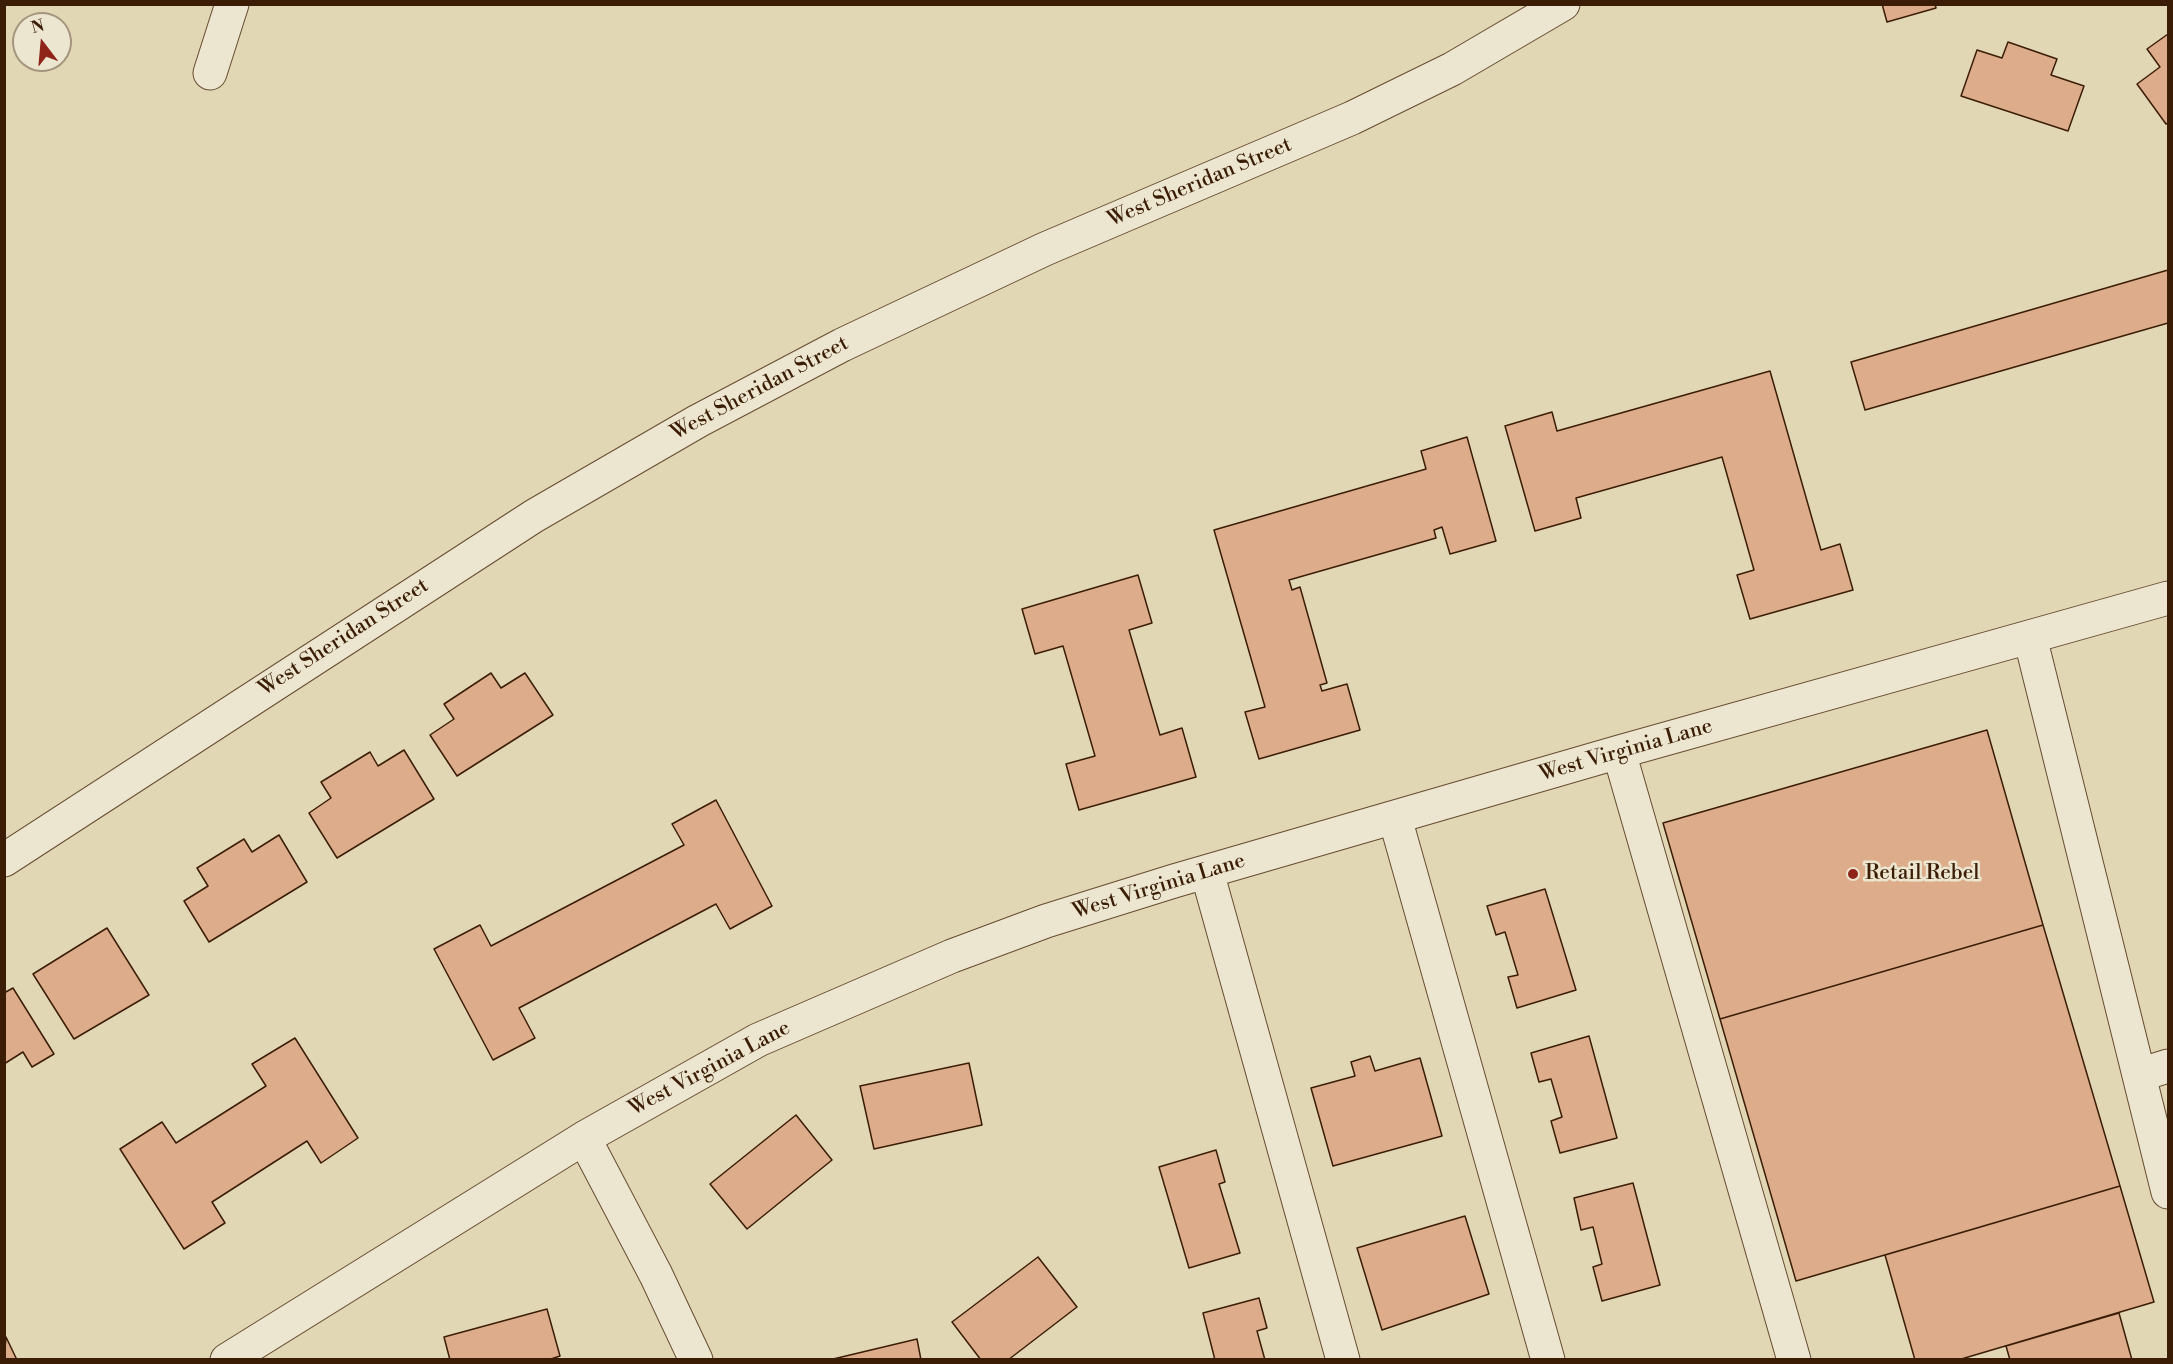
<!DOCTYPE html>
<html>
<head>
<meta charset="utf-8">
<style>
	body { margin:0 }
	#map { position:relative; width:2173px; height:1364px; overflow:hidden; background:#e2d7b5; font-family:"Libre Bodoni",serif }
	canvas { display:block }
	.frame { position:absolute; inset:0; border:6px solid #3b1d05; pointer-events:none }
	.north { position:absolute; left:12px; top:12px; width:60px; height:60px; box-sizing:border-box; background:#ece5cf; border:2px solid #a5957e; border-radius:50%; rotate:344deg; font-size:16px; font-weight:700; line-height:24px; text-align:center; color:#3b1d05 }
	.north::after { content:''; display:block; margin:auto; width:21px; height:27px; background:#8f2418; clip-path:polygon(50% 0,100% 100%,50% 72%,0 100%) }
</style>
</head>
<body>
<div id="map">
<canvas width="2173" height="1364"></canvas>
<div class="frame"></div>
<div class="north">N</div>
</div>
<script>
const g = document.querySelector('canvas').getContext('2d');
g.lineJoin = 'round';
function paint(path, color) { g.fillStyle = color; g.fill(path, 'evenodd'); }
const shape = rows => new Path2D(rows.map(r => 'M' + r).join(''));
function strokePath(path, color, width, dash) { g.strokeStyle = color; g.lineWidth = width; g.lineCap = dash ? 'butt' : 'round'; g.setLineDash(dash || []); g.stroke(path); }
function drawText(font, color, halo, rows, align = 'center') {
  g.font = font + ' "Libre Bodoni",serif'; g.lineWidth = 5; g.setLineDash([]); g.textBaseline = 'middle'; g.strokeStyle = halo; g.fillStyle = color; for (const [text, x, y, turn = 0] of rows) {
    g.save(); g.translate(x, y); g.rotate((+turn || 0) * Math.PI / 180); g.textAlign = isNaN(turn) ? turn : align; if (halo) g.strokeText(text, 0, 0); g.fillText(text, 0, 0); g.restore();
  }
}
const building = shape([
	[1882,4,1935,4,1936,8,1887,22,1882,4],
	[2168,34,2168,123,2166,124,2137,84,2160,67,2147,49,2168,34],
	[2008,42,2057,59,2051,75,2084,86,2068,131,1961,96,1977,50,2002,58,2008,42],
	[2168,270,2168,323,1865,410,1851,362,2168,270],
	[1770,371,1821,550,1840,544,1853,590,1750,619,1737,575,1754,570,1722,457,1576,498,1581,518,1535,531,1505,426,1552,412,1557,431,1770,371],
	[1467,437,1496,541,1450,554,1442,527,1434,530,1436,538,1289,580,1292,590,1300,587,1327,683,1320,685,1322,691,1347,684,1360,730,1259,759,1245,712,1265,707,1214,530,1426,469,1421,451,1467,437],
	[1138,575,1152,623,1129,630,1160,735,1182,728,1196,777,1079,810,1066,764,1095,756,1063,646,1035,654,1022,609,1138,575],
	[491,673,501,688,525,673,553,715,457,776,430,735,454,719,444,704,491,673],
	[1987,730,2043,925,1720,1019,1663,823,1987,730],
	[404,750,434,799,337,858,309,813,331,798,321,782,370,752,378,766,404,750],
	[716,800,772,906,730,929,716,904,519,1008,535,1038,493,1060,434,949,480,925,491,946,684,845,672,824,716,800],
	[279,835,307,882,209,942,184,901,208,886,197,868,244,839,252,852,279,835],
	[1545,889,1576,990,1517,1008,1508,977,1518,975,1505,932,1496,935,1487,906,1545,889],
	[2043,925,2120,1186,1796,1281,1720,1019,2043,925],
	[107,928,149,995,74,1039,33,974,107,928],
	[13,988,54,1054,32,1067,23,1052,4,1064,4,993,13,988],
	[1589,1036,1617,1138,1560,1153,1551,1121,1562,1117,1551,1079,1539,1082,1531,1053,1589,1036],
	[295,1038,358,1138,321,1163,307,1141,212,1202,225,1223,184,1249,120,1149,162,1122,176,1143,266,1086,252,1064,295,1038],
	[1370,1056,1375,1071,1420,1058,1442,1136,1333,1166,1311,1088,1355,1076,1351,1062,1370,1056],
	[969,1063,982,1125,874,1149,860,1086,969,1063],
	[796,1115,832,1160,747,1229,710,1184,796,1115],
	[1216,1150,1225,1182,1219,1184,1240,1253,1189,1268,1159,1167,1216,1150],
	[1633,1183,1660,1285,1602,1301,1593,1267,1602,1264,1593,1227,1581,1230,1574,1198,1633,1183],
	[2120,1186,2154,1302,1958,1360,1915,1360,1885,1255,2120,1186],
	[1465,1216,1489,1294,1382,1330,1357,1248,1465,1216],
	[1038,1257,1077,1307,1008,1360,981,1360,952,1322,1038,1257],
	[1259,1298,1267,1328,1257,1331,1265,1360,1215,1360,1203,1313,1259,1298],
	[547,1309,560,1356,548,1360,450,1360,444,1337,547,1309],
	[2119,1313,2132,1360,2010,1360,2006,1346,2119,1313],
	[6,1337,17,1360,4,1360,6,1337],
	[917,1339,921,1360,829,1360,917,1339]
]);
paint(building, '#ddad8b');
strokePath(building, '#3b1d05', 1.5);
const minor = shape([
	[210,73,232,4],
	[2030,637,2168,1192],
	[1619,752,1794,1360],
	[1395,818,1548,1360],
	[4,860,534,516,698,421,842,345,1045,249,1352,118,1452,69,1563,4],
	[1207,872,1343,1360],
	[2139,1075,2168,1066],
	[584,1138,656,1275,696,1360],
	[227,1360,584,1138,758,1040,952,956,1046,921,1174,881,1619,752,2168,598]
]);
strokePath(minor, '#654c31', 35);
strokePath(minor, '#ece5cf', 33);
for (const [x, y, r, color] of [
	[1853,874,6,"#8f2418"]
]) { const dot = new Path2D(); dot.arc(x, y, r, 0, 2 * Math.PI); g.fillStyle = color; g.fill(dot); strokePath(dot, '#ece5cf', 2); }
drawText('21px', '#3b1d05', '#ece5cf', [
	["West Sheridan Street",1200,183,-23],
	["West Sheridan Street",760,389,-28],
	["West Sheridan Street",344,638,-33],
	["West Virginia Lane",1626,751,-16],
	["West Virginia Lane",1159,887,-17],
	["West Virginia Lane",710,1069,-28]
]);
drawText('21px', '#3b1d05', '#ece5cf', [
	["Retail Rebel",1865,874]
], 'left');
</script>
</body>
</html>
